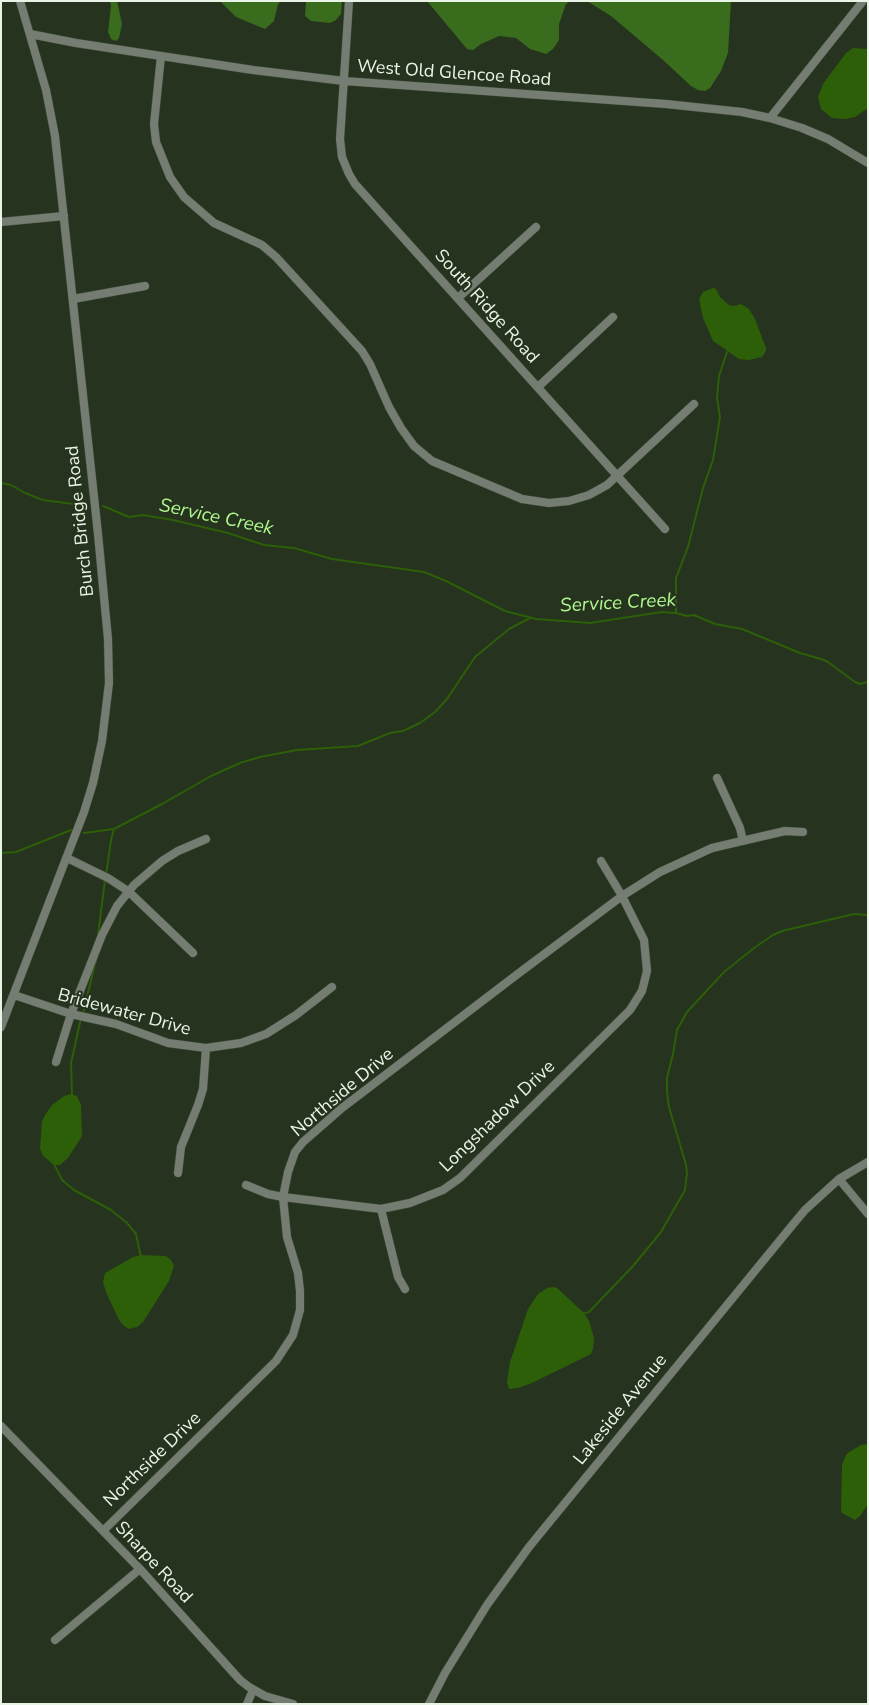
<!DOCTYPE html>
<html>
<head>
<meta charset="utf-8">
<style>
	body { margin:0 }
	#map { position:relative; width:869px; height:1705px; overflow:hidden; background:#25331f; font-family:"Nunito Sans",sans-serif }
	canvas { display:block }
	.frame { position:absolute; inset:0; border:2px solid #eaf4e6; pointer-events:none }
</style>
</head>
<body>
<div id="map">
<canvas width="869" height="1705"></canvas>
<div class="frame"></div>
</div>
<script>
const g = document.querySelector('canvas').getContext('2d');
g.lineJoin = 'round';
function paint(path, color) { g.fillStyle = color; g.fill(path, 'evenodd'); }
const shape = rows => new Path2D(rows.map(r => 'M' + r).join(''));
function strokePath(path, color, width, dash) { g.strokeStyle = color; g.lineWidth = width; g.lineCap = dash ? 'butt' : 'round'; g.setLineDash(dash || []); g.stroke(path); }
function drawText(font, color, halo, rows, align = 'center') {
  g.font = font + ' "Nunito Sans",sans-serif'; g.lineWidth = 4; g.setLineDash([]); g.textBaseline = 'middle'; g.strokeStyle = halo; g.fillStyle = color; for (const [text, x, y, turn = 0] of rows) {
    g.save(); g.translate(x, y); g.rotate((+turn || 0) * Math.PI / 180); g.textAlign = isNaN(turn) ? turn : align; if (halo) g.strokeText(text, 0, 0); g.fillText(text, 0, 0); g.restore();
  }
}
paint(shape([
	[110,1,117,1,122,24,119,38,116,41,111,39,108,32,111,6],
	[220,1,281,1,278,4,274,21,265,29,236,17],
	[306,1,342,1,341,14,336,20,330,23,311,21,305,16],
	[427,1,570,1,566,4,559,24,559,40,553,49,546,54,530,49,516,38,499,36,481,44,473,50,467,49],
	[587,1,731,1,728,53,721,71,710,88,705,91,698,90,691,86,663,60,611,16]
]), '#396c1c');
paint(shape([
	[853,48,868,49,868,108,855,117,846,119,832,118,821,109,818,97,823,84,846,53],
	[713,288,716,289,720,297,729,305,734,306,741,304,749,309,755,319,766,348,766,351,762,357,749,360,739,359,713,341,703,318,699,299,703,292],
	[71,1094,77,1096,81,1105,82,1136,68,1158,60,1165,54,1165,43,1156,40,1149,42,1121,45,1115,52,1105,64,1096],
	[141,1255,166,1256,171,1260,174,1266,169,1281,143,1322,137,1327,129,1329,124,1326,119,1320,106,1292,103,1282,105,1273,133,1257],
	[553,1287,557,1288,584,1313,589,1321,594,1338,593,1349,591,1354,532,1383,518,1388,509,1389,507,1382,510,1362,528,1309,538,1294,547,1288],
	[868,1444,868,1504,860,1516,855,1520,842,1513,841,1510,842,1465,846,1455,849,1452,861,1445]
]), '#2d5f09');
strokePath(shape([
	[1,483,11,485,25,493,43,500,88,506],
	[103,506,129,517,143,515,173,520,228,533,264,545,294,548,332,559,424,572,446,581,505,611,536,619,590,623,662,612,676,613,687,616,694,615,715,624,742,629,800,653,821,659,828,662,855,682,860,684,868,682],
	[676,612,676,578,688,547,703,488,713,460,720,417,717,398,719,376,727,352],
	[84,833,114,829,162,804,211,776,240,763,260,757,297,750,358,746,390,733,403,731,420,723,435,712,447,699,475,657,509,629,530,618],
	[1,853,16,852,71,830],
	[106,876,111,840,114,829],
	[98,935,105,880],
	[83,1013,96,960],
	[72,1094,71,1063,81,1018],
	[54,1164,62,1180,74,1190,111,1210,127,1223,136,1234,141,1258],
	[583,1314,589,1312,633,1266,661,1232,685,1190,687,1173,686,1165,669,1107,667,1092,667,1078,673,1054,677,1030,687,1012,724,972,754,948,773,935,782,931,854,914,868,915]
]), '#2d5f09', 2);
const minor = shape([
	[349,1,340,139,342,157,349,174,355,184,398,232,665,529],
	[30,34,76,43,253,70,344,81,666,104,742,112,770,118,802,128,828,139,868,163],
	[161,56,154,124,156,142,170,177,184,197,214,223,262,245,276,257,362,351,370,364,389,407,401,428,414,446,432,461,522,499,549,503,569,501,589,495,607,485,694,404],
	[770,118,863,1],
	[1,222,64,216],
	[458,298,536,227],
	[73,299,145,286],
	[538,387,613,317],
	[717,778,740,828,743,841],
	[67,858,108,878,128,891,193,953],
	[14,995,71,1014,116,1024,168,1043,206,1048,241,1043,266,1034,296,1015,332,987],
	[1,1027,84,812,93,783,102,741,109,683,108,639,98,534,55,136,46,90,20,1],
	[56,1062,71,1014,102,935,117,906,134,885,162,861,178,851,206,839],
	[178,1173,181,1147,198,1105,203,1089,206,1048],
	[839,1179,868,1214],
	[246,1185,268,1194,283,1197,381,1209,410,1203,443,1190,460,1178,630,1010,642,991,647,971,644,940,622,896,601,861],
	[381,1209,398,1277,405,1289],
	[1,1426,140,1569,240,1680,249,1687,265,1696,293,1704],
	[103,1531,276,1361,293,1335,300,1310,300,1291,298,1273,287,1237,283,1197,288,1172,295,1152,303,1142,342,1108,519,973,622,896,660,872,712,848,785,831,803,832],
	[55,1640,140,1569],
	[247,1704,253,1690],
	[429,1704,445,1673,487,1605,529,1547,790,1228,805,1210,839,1179,868,1162]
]);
strokePath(minor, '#414e3b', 9);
strokePath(minor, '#757c71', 8);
drawText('18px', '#eaf4e6', '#25331f', [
	["West Old Glencoe Road",454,74,4],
	["South Ridge Road",486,307,48],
	["Burch Bridge Road",81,521,-96],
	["Bridewater Drive",124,1013,15],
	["Northside Drive",343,1093,-40],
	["Longshadow Drive",498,1117,-44],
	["Lakeside Avenue",621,1410,-51],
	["Northside Drive",153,1460,-44],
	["Sharpe Road",153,1563,47]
]);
drawText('italic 19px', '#b0f78e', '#25331f', [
	["Service Creek",216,518,12],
	["Service Creek",618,604,-3]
]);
</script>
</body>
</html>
